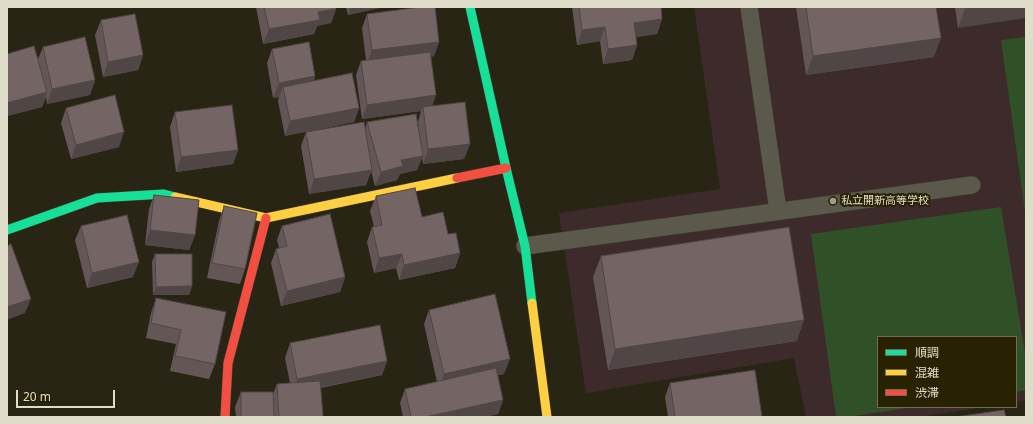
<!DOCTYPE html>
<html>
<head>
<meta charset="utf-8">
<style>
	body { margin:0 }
	#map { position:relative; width:1033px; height:424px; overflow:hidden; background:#292514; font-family:"Noto Sans","Noto Sans JP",sans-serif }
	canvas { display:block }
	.frame { position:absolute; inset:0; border:8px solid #e0dcca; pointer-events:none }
	.legend { position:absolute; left:877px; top:336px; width:140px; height:72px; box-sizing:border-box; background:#282102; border:1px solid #726c52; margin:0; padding:5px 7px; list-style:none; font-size:12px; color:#e0dcca }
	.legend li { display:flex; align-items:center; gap:8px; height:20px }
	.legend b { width:20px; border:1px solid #726c52 }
	.scale { position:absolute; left:16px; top:390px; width:99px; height:18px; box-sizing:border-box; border:2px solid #e0dcca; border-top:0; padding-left:5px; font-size:12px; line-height:14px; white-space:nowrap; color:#e0dcca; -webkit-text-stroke:3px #282102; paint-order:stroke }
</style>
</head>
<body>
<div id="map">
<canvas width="1033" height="424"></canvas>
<div class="frame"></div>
<ul class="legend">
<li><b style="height:5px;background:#16e098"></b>順調</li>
<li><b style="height:5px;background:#ffcf43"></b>混雑</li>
<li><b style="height:5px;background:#f24e42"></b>渋滞</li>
</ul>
<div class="scale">20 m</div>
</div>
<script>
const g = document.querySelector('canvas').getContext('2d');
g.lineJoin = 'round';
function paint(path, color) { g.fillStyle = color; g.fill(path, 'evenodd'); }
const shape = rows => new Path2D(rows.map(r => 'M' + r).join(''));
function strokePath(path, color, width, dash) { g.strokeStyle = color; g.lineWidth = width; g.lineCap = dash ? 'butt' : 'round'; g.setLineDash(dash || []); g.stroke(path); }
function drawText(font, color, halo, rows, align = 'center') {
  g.font = font + ' "Noto Sans","Noto Sans JP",sans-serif'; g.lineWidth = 4; g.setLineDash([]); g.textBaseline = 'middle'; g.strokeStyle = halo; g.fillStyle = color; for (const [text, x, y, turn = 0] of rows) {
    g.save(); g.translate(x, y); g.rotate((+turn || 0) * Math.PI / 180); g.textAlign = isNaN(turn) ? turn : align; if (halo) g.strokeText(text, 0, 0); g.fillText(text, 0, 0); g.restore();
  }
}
paint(shape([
	[694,7,1026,7,1026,400,1016,402,1016,337,878,337,878,407,984,407,919,417,806,417,794,358,586,393,559,213,720,189]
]), '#3d2b2b');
paint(shape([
	[1026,37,1026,219,1001,40],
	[1001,207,1026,359,1026,390,1016,392,1016,337,878,337,878,407,914,407,847,417,836,417,811,234]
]), '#305128');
const lane = shape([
	[749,7,778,211],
	[525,246,972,185]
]);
const fast = shape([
	[470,7,506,168,525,246,532,303],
	[7,230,97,198,164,194,175,197]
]);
const slow = shape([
	[175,197,266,218,457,178],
	[532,303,547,417]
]);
const jam = shape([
	[457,178,506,168],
	[225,417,228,363,266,218]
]);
strokePath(lane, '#434033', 18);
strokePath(fast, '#434033', 10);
strokePath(slow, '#434033', 10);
strokePath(jam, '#434033', 10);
strokePath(lane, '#5b584c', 17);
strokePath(fast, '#16e098', 9);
strokePath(slow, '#ffcf43', 9);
strokePath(jam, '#f24e42', 9);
paint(shape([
	[256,7,336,7,336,9,331,23,317,26,314,34,263,44],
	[346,7,384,7,348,15],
	[572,7,661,7,662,19,657,34,636,37,637,45,632,60,603,64,600,41,577,45],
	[796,7,936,7,934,57,806,75],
	[955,7,1026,7,958,28],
	[367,14,439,42,434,56,431,57,436,95,432,106,470,144,464,159,423,164,422,157,417,170,400,174,397,180,375,186,371,171,366,185,309,194,301,146,306,132,365,129,367,122,420,139,418,122,421,111,362,119,356,75,361,61,366,60,362,28],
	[101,20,143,55,138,70,103,77,95,35],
	[43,47,95,80,90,95,47,104,46,97,42,107,7,116,7,54,38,59],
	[272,49,315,76,314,80,359,108,354,122,285,136,278,101,279,97,273,98,267,63],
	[66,108,119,147,71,159,61,123],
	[175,112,238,150,233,164,176,172,170,127],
	[154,195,195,235,189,250,145,245,149,209],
	[376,196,422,217,448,234,460,253,455,268,399,280,396,268,374,273,367,242,372,227,374,227,370,211],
	[224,206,245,269,240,284,207,278,219,221],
	[81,226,133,277,87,288,75,240],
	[282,226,345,277,340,292,281,306,271,263,276,249,279,248,277,240],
	[155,254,192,286,189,295,153,295,152,262],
	[601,256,797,341,608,370,593,277],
	[156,298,215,364,209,379,170,371,176,344,146,338,151,313],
	[429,310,504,374,498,375,503,400,498,414,485,417,403,417,400,403,405,389,437,382,424,324],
	[290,343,387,361,382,375,321,388,323,417,236,417,235,407,241,392,273,394,277,384,290,383,285,358],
	[670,383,762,417,668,417,665,397]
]), '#645656');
paint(shape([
	[351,7,384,7,348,15],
	[979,7,1026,7,1026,18,958,28,965,9],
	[336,9,331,23,317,26,314,34,263,44,269,29,318,12],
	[662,19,657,34,629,38,634,23],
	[605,27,600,41,577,45,582,30],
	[941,38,934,57,806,75,813,56],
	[439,42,434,56,366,65,372,50],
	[637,45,632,60,603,64,608,49],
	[143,55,138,70,103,77,108,62],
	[315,76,310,91,283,87,279,97,273,98,279,83],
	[95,80,90,95,47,104,52,89],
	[47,92,42,107,7,116,7,103],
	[436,95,431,110,423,107,421,111,362,119,367,105],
	[359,108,354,122,285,136,290,121],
	[124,132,119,147,71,159,76,145],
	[470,144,464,159,423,164,428,149],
	[238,150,233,164,176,172,181,157],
	[423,156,417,170,400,174,397,180,375,186,381,172,401,160],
	[372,170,366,185,309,194,314,179],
	[150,230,195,235,189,250,145,245],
	[460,253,455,268,399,280,404,265],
	[402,254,396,268,374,273,379,258],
	[139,262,133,277,87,288,92,273],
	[345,277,340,292,281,306,287,291],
	[192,286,189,295,153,295,156,287],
	[31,299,25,313,7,320,7,307],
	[804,320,797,341,608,370,615,349],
	[510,359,504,374,439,389,444,374],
	[387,361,382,375,292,393,297,379],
	[503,400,498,414,485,417,425,417]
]), '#514646');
const building = shape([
	[264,7,336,7,336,9,318,12,320,20,269,29,264,7],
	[421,7,435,7,439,42,372,50,367,14,421,7],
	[579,7,661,7,662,19,634,23,637,45,608,49,605,27,582,30,579,7],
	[806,7,936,7,941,38,813,56,806,7],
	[964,7,979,7,965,9,964,7],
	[135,14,143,55,108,62,101,20,135,14],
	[85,37,95,80,52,89,43,47,85,37],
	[309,42,315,76,279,83,272,49,309,42],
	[34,46,47,92,7,103,7,54,34,46],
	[430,52,436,95,367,105,361,61,430,52],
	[352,73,359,108,290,121,283,87,352,73],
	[115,95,124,132,76,145,66,108,115,95],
	[465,102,470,144,428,149,423,107,465,102],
	[232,105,238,150,181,157,175,112,232,105],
	[416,114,423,156,401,160,403,166,381,172,367,122,416,114],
	[364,122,372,170,314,179,306,132,364,122],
	[415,188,422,217,443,212,448,234,456,233,460,253,404,265,402,254,379,258,372,227,382,225,376,196,415,188],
	[154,195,199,200,195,235,150,230,154,195],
	[224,206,257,213,245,269,212,263,224,206],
	[330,214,345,277,287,291,276,249,287,246,282,226,330,214],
	[127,215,139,262,92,273,81,226,127,215],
	[789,227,804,320,615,349,601,256,789,227],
	[11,244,31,299,7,307,7,246,11,244],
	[155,254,192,254,192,286,156,287,155,254],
	[495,294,510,359,444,374,429,310,495,294],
	[156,298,226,312,215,364,175,356,181,330,151,323,156,298],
	[380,325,387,361,297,379,290,343,380,325],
	[496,368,503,400,425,417,411,417,405,389,496,368],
	[755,370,762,417,675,417,670,383,755,370],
	[320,381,323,417,279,417,277,384,320,381],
	[241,392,273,392,274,417,241,417,241,392],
	[1004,410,1006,417,955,417,1004,410]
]);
paint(building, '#746464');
strokePath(building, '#514646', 1);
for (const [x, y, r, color] of [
	[833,201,4,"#a09c8a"]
]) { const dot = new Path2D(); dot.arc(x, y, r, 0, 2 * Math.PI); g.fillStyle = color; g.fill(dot); strokePath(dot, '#282102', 1.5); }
drawText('11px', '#e0dcca', '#282102', [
	["私立開新高等学校",841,201]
], 'left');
</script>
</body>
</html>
